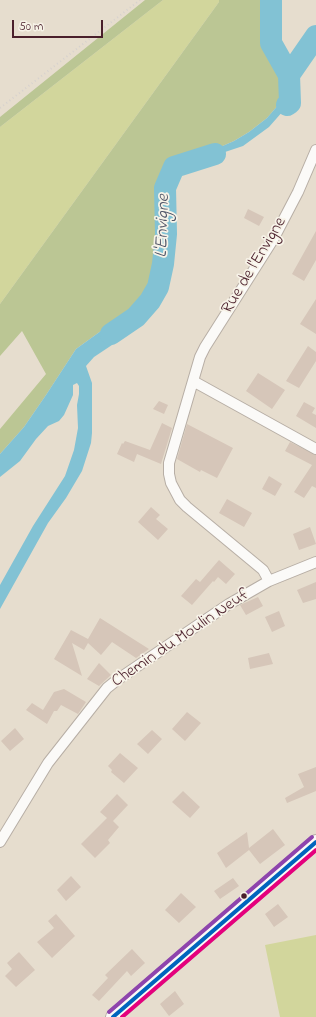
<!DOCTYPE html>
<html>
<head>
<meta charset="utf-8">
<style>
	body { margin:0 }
	#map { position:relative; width:316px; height:1017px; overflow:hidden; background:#e6ddce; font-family:"Indie Flower",sans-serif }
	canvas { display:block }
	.scale { position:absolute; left:12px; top:20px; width:91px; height:18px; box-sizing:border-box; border:2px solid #4a1f2b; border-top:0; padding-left:5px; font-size:12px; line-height:14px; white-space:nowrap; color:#4a1f2b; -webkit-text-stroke:3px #f7f3e8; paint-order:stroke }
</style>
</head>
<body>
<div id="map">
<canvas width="316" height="1017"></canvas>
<div class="scale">50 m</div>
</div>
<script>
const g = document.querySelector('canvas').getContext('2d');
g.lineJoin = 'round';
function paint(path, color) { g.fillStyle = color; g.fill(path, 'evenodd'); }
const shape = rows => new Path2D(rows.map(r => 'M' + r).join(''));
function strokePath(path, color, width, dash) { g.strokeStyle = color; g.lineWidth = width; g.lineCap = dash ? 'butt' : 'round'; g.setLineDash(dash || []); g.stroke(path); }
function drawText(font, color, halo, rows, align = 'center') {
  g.font = font + ' "Indie Flower",sans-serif'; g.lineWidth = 3.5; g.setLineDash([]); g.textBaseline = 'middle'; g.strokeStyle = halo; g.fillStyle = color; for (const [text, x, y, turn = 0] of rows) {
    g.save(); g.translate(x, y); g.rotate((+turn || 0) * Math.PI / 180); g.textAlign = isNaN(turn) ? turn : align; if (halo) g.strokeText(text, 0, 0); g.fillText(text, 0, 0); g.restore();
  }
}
paint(shape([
	[163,0,219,0,219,2,0,304,0,127],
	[316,935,316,1017,280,1017,265,945]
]), '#d2d69c');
paint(shape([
	[145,0,163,0,0,127,0,117],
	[219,0,265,0,264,47,282,76,285,97,267,118,249,132,234,141,218,148,169,161,155,187,161,228,158,258,153,284,141,302,76,349,46,395,24,427,0,454,0,429,46,374,22,331,0,356,0,304,219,2]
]), '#bbc694');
paint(shape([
	[265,0,272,0,271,41,285,63,292,87,291,102,269,127,243,146,219,154,175,166,165,187,167,242,162,273,154,297,145,309,136,316,143,322,124,337,94,357,86,366,92,383,92,433,91,443,82,471,66,498,48,523,0,609,0,585,33,526,65,476,74,450,78,428,77,405,79,394,79,386,77,383,73,385,73,395,64,415,59,421,48,426,36,439,20,461,0,477,0,454,24,427,46,395,76,349,141,302,153,284,158,258,161,228,155,187,156,184,169,161,218,148,234,141,249,132,267,118,285,97,282,76,264,47]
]), '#82c2d4');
strokePath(shape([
	[271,0,271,43,289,75,290,103,287,105],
	[289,75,316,36],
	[111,334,136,317,150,301,158,287,163,264,166,234,165,188,174,167,215,154]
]), '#82c2d4', 22);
paint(shape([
	[248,209,264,217,259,226,244,218],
	[316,231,316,260,304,281,292,274],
	[316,299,316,334,300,324],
	[308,346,316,352,316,361,299,388,286,381],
	[258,373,285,390,272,409,246,391],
	[159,401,168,405,164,414,153,409],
	[304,402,315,408,312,413,316,415,316,428,296,416],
	[162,423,172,428,161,464,137,454,134,462,117,454,122,443,123,444,125,441,150,450],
	[187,424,233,448,217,478,201,470,200,472,177,459],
	[290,442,316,455,316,488,312,486,304,498,294,492,312,465,285,451],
	[269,476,282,484,275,496,262,489],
	[227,499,252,513,244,527,219,513],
	[151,507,160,515,156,519,168,529,158,540,138,522],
	[310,527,316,544,299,550,293,534],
	[219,560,235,574,226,584,218,577,214,582,213,581,192,605,181,596,196,579,200,582],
	[316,582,316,599,303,603,297,590],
	[258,597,263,606,246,615,240,605],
	[279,611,285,626,272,632,265,617],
	[100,618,149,649,136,658,112,642,101,655,88,643,84,650,72,643,82,676,54,659,71,630,88,639],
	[269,653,273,664,250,669,248,658],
	[99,663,111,675,99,686,87,679],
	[64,689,86,702,78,714,61,705,57,711,54,711,47,724,26,710,32,703,43,710,54,692],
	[187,712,201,723,185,741,172,729],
	[15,728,24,739,10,751,1,741],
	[152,730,162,739,148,754,137,744],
	[120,753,138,768,124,783,111,772,112,770,108,766],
	[316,767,316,791,287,803,285,798,304,787,298,774],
	[183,791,200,807,190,818,172,802],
	[117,794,128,805,113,821,119,827,108,840,110,843,95,858,81,844,107,818,100,812],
	[273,829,285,845,260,864,249,850,226,868,217,853,247,832,249,848],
	[71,876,81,887,66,901,57,890],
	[233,878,239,886,220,899,214,891],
	[181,893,196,907,179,923,165,910],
	[278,904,288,917,274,927,265,914],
	[56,914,75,936,52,958,37,942,54,928,48,921],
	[132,949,145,963,131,976,127,971,99,1001,92,995,108,978,105,975],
	[19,952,35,970,16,987,5,976,12,969,7,963],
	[175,991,184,1004,169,1016,160,1004]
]), '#d6c6b9');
const minor = shape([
	[193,381,316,449],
	[269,581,263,570,187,507,180,500,171,483,169,474,169,463,200,357,205,347,274,238,298,192,316,150],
	[0,842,48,763,107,688,117,680,229,604,269,581,316,562]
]);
const secondary = shape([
	[113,1017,316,842]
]);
strokePath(minor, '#b7aea5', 12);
strokePath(secondary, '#b7aea5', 16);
strokePath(shape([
	[0,108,140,0]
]), '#d6d1ce', 2, [1, 3]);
strokePath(minor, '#fbfaf8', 10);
strokePath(secondary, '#fbfaf8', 14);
strokePath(shape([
	[113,1017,316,842]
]), '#0065bd', 4);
strokePath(shape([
	[122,1017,316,850]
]), '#e5007d', 4);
strokePath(shape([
	[109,1012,312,837]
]), '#8e44ad', 4);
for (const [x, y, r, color] of [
	[244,896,3.5,"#4a1f2b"]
]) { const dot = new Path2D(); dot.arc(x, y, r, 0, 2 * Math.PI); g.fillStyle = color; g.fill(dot); strokePath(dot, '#f7f3e8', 1.5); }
drawText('17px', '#4a1f2b', '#f7f3e8', [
	["Rue de l'Envigne",255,266,-59],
	["Chemin du Moulin Neuf",181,639,-34]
]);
drawText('italic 18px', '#4f5467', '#f7f3e8', [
	["L'Envigne",164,226,-88]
]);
</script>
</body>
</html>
